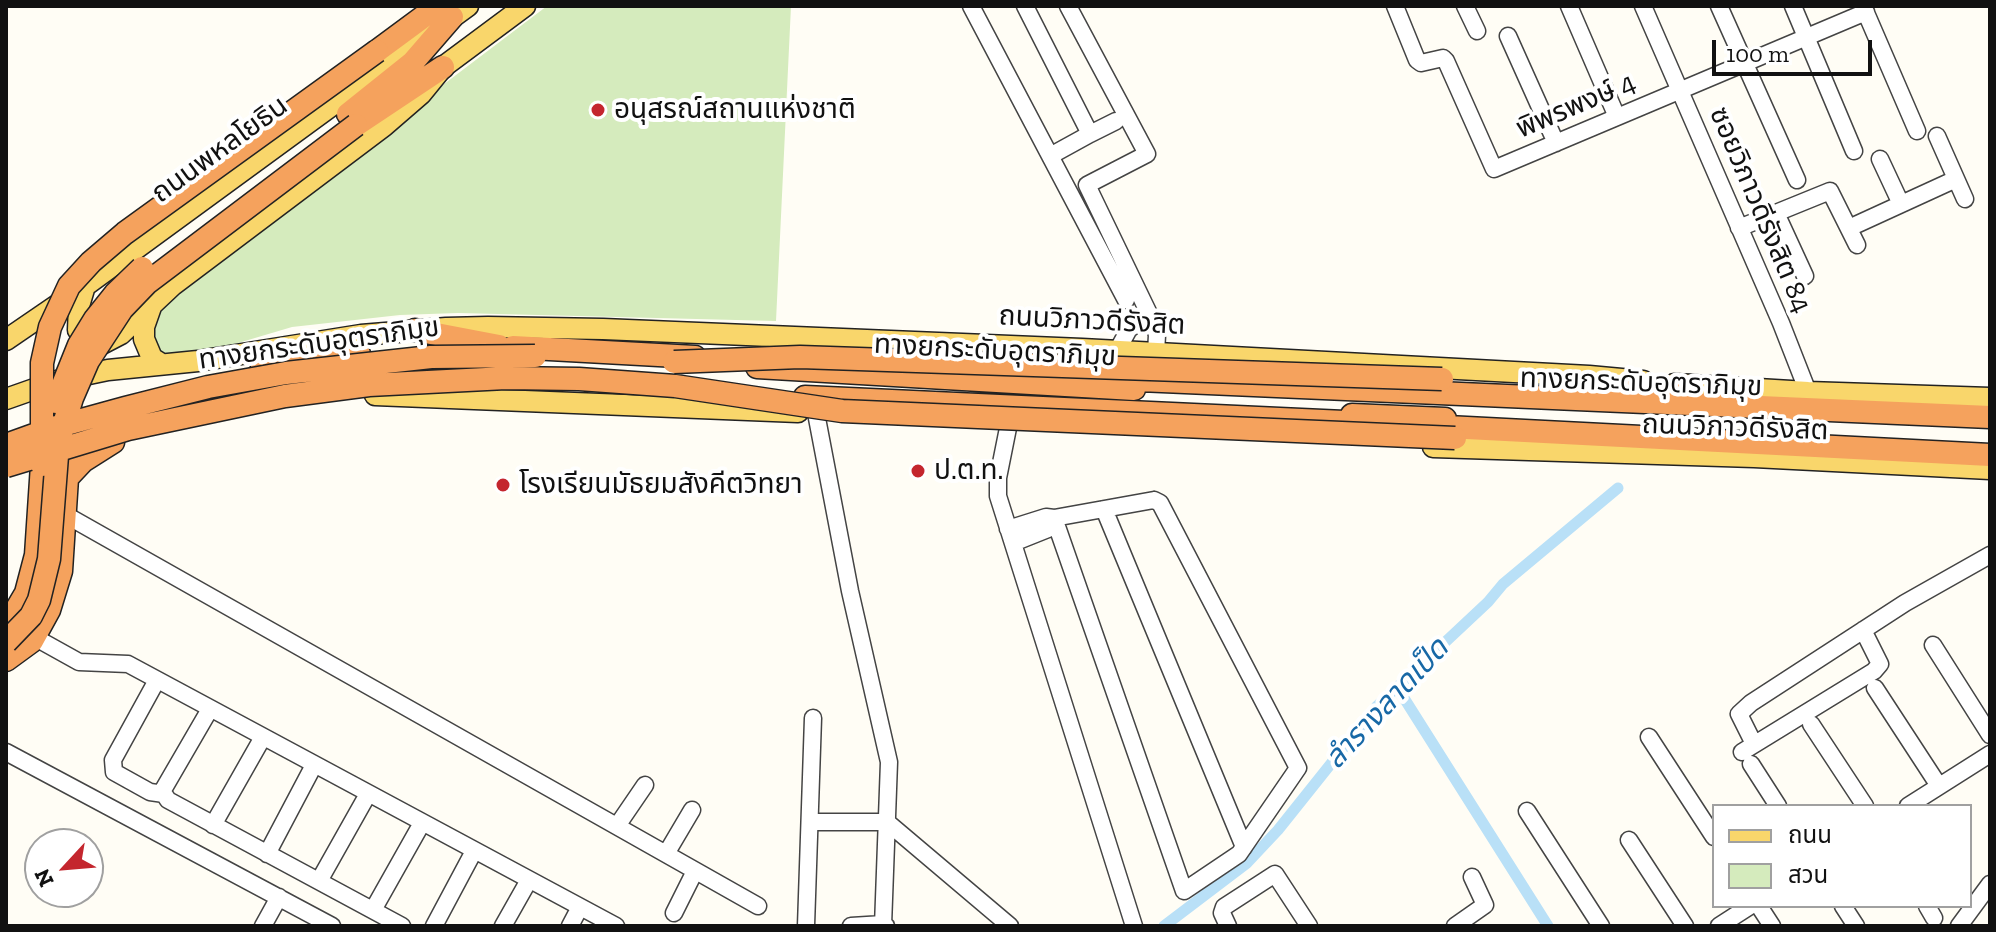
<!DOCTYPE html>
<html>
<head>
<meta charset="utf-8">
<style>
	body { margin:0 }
	#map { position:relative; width:1996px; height:932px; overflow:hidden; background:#fffdf5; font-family:"Zilla Slab","Noto Sans Thai",serif }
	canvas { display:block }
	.frame { position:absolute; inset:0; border:8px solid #111; pointer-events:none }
	.legend { position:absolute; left:1712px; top:804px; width:260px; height:104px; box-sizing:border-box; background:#fff; border:2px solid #a0a0a0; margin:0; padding:10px 14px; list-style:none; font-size:24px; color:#111 }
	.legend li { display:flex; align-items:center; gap:16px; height:40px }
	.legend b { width:40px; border:2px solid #a0a0a0 }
	.north { position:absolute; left:24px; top:828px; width:80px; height:80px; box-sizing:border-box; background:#fff; border:2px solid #a0a0a0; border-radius:50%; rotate:244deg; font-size:22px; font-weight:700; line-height:32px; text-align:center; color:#111 }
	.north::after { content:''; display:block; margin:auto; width:28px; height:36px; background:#c4262e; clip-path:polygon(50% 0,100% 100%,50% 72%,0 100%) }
	.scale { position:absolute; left:1712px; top:40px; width:160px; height:36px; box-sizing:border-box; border:4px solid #111; border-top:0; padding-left:10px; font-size:24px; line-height:28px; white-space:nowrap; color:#111; -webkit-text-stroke:6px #fff; paint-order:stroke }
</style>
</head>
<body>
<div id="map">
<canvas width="1996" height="932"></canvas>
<div class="frame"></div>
<ul class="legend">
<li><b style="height:10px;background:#f9d66b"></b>ถนน</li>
<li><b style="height:22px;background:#d5ebbd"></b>สวน</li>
</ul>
<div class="north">N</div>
<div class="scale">100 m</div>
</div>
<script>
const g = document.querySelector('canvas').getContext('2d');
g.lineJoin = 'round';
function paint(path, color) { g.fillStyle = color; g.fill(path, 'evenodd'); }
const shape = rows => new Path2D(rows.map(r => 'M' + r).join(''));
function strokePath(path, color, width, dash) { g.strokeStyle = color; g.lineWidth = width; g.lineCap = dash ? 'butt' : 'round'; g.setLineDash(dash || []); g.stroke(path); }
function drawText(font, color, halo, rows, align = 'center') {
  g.font = font + ' "Zilla Slab","Noto Sans Thai",serif'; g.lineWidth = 8; g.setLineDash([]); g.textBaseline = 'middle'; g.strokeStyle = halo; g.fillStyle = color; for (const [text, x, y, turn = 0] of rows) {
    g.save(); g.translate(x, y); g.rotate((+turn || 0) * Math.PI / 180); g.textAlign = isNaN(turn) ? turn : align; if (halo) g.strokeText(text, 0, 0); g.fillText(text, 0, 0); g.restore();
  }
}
paint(shape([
	[547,6,791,6,776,321,458,313,400,315,292,327,228,346,198,361,153,355,144,327,158,301]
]), '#d5ebbd');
strokePath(shape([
	[1397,687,1548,926],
	[1164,926,1247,863,1278,830,1377,706,1488,602,1503,584,1618,488]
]), '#b9e0f7', 11);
const minor = shape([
	[971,6,1126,300],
	[1025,6,1090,134,1050,156],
	[1068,6,1147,154,1087,185,1153,322],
	[1395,6,1417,60,1421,63,1443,58,1446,61,1494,169,1866,12],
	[1465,6,1477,31],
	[1569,6,1617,117],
	[1643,6,1781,323,1808,392],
	[1719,6,1797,180],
	[1793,6,1854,151],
	[1863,6,1917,131],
	[1508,36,1556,143],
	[1090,134,1116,121],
	[1937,136,1965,199],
	[1880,159,1901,204],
	[1776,213,1805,276],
	[1739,228,1830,191,1857,245],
	[1849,228,1956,179],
	[1117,351,1129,329,1141,321,1153,322,1157,335,1156,353],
	[816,413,850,591,889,762,883,926],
	[1008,428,998,478,998,496,1134,926],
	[1154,500,1160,503,1298,768,1239,854,1184,891,1054,518,1154,500],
	[1104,509,1244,847],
	[64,514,758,906],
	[1008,529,1046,517,1054,518,1048,529,1013,543],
	[34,637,79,662,128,664,616,926],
	[1933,645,1990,735],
	[157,680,113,760,114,772,150,792,164,794,168,800,402,926],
	[1875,688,1939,786],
	[1811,724,1865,806],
	[1649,737,1714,837],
	[1754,744,1739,714,1751,703,1905,603,1990,555],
	[6,752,332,926],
	[1742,752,1874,671,1880,664,1863,630],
	[1751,764,1778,806],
	[164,794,163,790,210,709],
	[1908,806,1990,754],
	[1527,811,1601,926],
	[810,822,887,822,1010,926],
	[213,825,263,737],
	[617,826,645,785],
	[1629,840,1685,926],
	[267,854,314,765],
	[666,854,692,810],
	[319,881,368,794],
	[1759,906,1772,926],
	[1843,906,1856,926],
	[1927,906,1934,918],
	[373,910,422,823],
	[674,913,695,871],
	[263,926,279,897],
	[434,926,474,851],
	[503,926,529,880],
	[570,926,580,907],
	[806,926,813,718],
	[851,926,883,924,886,926],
	[1228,926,1222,913,1224,907,1275,874,1309,926],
	[1455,926,1485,905,1472,877],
	[1719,926,1750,906],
	[1959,926,1990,884]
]);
const major = shape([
	[85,286,79,306,78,330,89,345,96,347,121,334,173,285,384,126,421,94,443,67,525,6],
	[151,307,144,327,144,339,152,358,160,363],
	[6,340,85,286,468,6],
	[1674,384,1808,392,1990,398],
	[375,395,798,412],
	[6,399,60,380,108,370,198,361,361,335,446,328,488,327,603,329,1082,349,1589,376,1643,381],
	[1433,447,1754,457,1990,469]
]);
const highway = shape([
	[377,51,438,6],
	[348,114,413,62,452,17],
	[356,125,443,67],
	[415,330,499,346],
	[513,347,695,357],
	[262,366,359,354],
	[757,367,1134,389],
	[1116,379,1990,417],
	[1619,388,1689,386],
	[805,397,1366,423],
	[1352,415,1445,419],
	[1428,426,1990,455],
	[6,622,16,610,26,593,36,555,42,465],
	[6,660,32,641,49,610,61,571,67,478,83,461,113,442]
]);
strokePath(minor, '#444', 19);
strokePath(major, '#222', 23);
strokePath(highway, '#222', 25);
strokePath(minor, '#fff', 16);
strokePath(major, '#f9d66b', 20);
strokePath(highway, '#f5a25d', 22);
const highwayBridge = shape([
	[674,362,800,357,1442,379],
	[56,402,79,345,95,319,115,294,142,268],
	[6,445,56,427,125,408,208,387,286,373,431,357,535,356],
	[42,465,42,363,50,327,69,286,91,262,125,233,377,51],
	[6,466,128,429,285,396,369,385,506,378,579,379,675,386,842,411,1455,438],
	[6,642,31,616,39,600,49,559,58,443,72,398,88,361,122,309,147,283,356,125]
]);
strokePath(highwayBridge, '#222', 25, []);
strokePath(highwayBridge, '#f5a25d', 22);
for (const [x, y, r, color] of [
	[598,110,8,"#c4262e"],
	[918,471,8,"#c4262e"],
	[503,485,8,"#c4262e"]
]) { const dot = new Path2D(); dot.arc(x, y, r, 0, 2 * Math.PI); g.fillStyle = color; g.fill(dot); strokePath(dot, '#fff', 3); }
drawText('28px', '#111', '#fff', [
	["พิพรพงษ์ 4",1576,106,-23],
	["ถนนพหลโยธิน",220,150,-36],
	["ซอยวิภาวดีรังสิต 84",1760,210,67],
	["ถนนวิภาวดีรังสิต",1092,321,3],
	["ทางยกระดับอุตราภิมุข",319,344,-8],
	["ทางยกระดับอุตราภิมุข",995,351,3],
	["ทางยกระดับอุตราภิมุข",1641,383,2],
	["ถนนวิภาวดีรังสิต",1735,428,2]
]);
drawText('28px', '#111', '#fff', [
	["อนุสรณ์สถานแห่งชาติ",614,110],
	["ป.ต.ท.",934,471],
	["โรงเรียนมัธยมสังคีตวิทยา",519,485]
], 'left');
drawText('italic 30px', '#1768a6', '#fff', [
	["ลำรางลาดเป็ด",1387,704,-47]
]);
</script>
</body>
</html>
